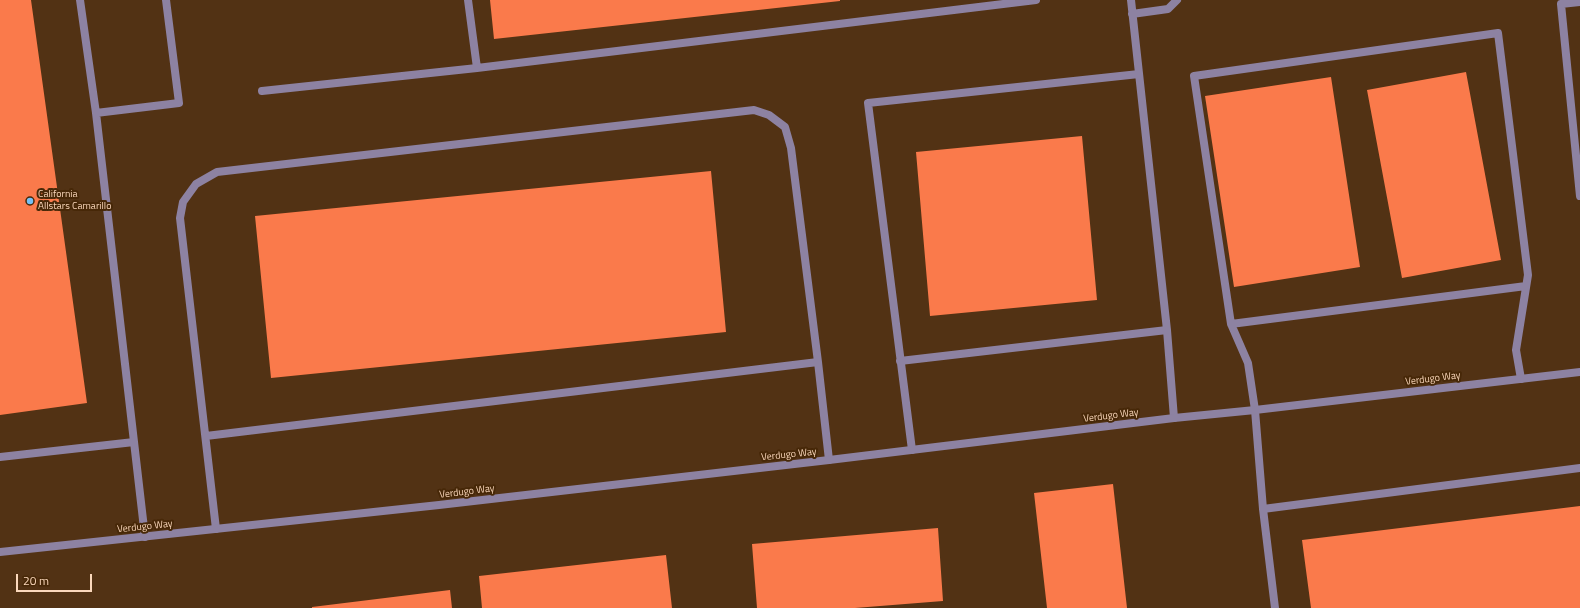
<!DOCTYPE html>
<html>
<head>
<meta charset="utf-8">
<style>
	body { margin:0 }
	#map { position:relative; width:1580px; height:608px; overflow:hidden; background:#523214; font-family:"Titillium Web",sans-serif }
	canvas { display:block }
	.scale { position:absolute; left:16px; top:574px; width:76px; height:18px; box-sizing:border-box; border:2px solid #fbd8bc; border-top:0; padding-left:5px; font-size:12px; line-height:14px; white-space:nowrap; color:#fbd8bc; -webkit-text-stroke:3px #472808; paint-order:stroke }
</style>
</head>
<body>
<div id="map">
<canvas width="1580" height="608"></canvas>
<div class="scale">20 m</div>
</div>
<script>
const g = document.querySelector('canvas').getContext('2d');
g.lineJoin = 'round';
function paint(path, color) { g.fillStyle = color; g.fill(path, 'evenodd'); }
const shape = rows => new Path2D(rows.map(r => 'M' + r).join(''));
function strokePath(path, color, width, dash) { g.strokeStyle = color; g.lineWidth = width; g.lineCap = dash ? 'butt' : 'round'; g.setLineDash(dash || []); g.stroke(path); }
function drawText(font, color, halo, rows, align = 'center') {
  g.font = font + ' "Titillium Web",sans-serif'; g.lineWidth = 4; g.setLineDash([]); g.textBaseline = 'middle'; g.strokeStyle = halo; g.fillStyle = color; for (const [text, x, y, turn = 0] of rows) {
    g.save(); g.translate(x, y); g.rotate((+turn || 0) * Math.PI / 180); g.textAlign = isNaN(turn) ? turn : align; if (halo) g.strokeText(text, 0, 0); g.fillText(text, 0, 0); g.restore();
  }
}
paint(shape([
	[0,0,31,0,87,403,0,415],
	[490,0,840,0,840,1,494,39],
	[1466,72,1501,260,1402,278,1367,90],
	[1331,77,1360,267,1234,287,1205,96],
	[1082,136,1097,300,930,316,916,152],
	[711,171,726,332,271,378,255,216],
	[1113,484,1127,608,1047,608,1034,493],
	[1580,506,1580,608,1311,608,1302,540],
	[938,528,943,601,855,608,757,608,752,544],
	[666,555,672,608,482,608,479,576],
	[450,590,452,608,312,608,312,607]
]), '#fa7a4b');
strokePath(shape([
	[80,0,96,113,145,537],
	[468,0,477,68],
	[1131,0,1167,330,1174,418],
	[1580,2,1561,4,1580,196],
	[1132,14,1168,9,1177,0],
	[262,91,477,68,1036,0],
	[96,113,179,103,166,0],
	[1231,324,1526,286],
	[900,361,1167,330],
	[206,436,818,362],
	[912,450,868,103,1139,74],
	[0,457,134,442],
	[1263,509,1580,468],
	[216,529,180,218,183,202,196,184,217,172,754,110,769,115,785,127,791,148,818,362,829,460],
	[1275,608,1263,509,1255,410,1248,363,1231,324,1194,76,1498,33,1528,275,1516,350,1521,379]
]), '#8d82a2', 8);
strokePath(shape([
	[0,552,439,505,829,460,1174,418,1255,410,1580,372]
]), '#8d82a2', 8);
for (const [x, y, r, color] of [
	[30,201,4,"#74c0f6"]
]) { const dot = new Path2D(); dot.arc(x, y, r, 0, 2 * Math.PI); g.fillStyle = color; g.fill(dot); strokePath(dot, '#472808', 1.5); }
drawText('10px', '#fbd8bc', '#472808', [
	["California",38,195],
	["Allstars Camarillo",38,207]
], 'left');
drawText('10px', '#fbd8bc', '#472808', [
	["Verdugo Way",1433,379,-7],
	["Verdugo Way",1111,416,-7],
	["Verdugo Way",789,455,-6],
	["Verdugo Way",467,492,-7],
	["Verdugo Way",145,527,-6]
]);
</script>
</body>
</html>
